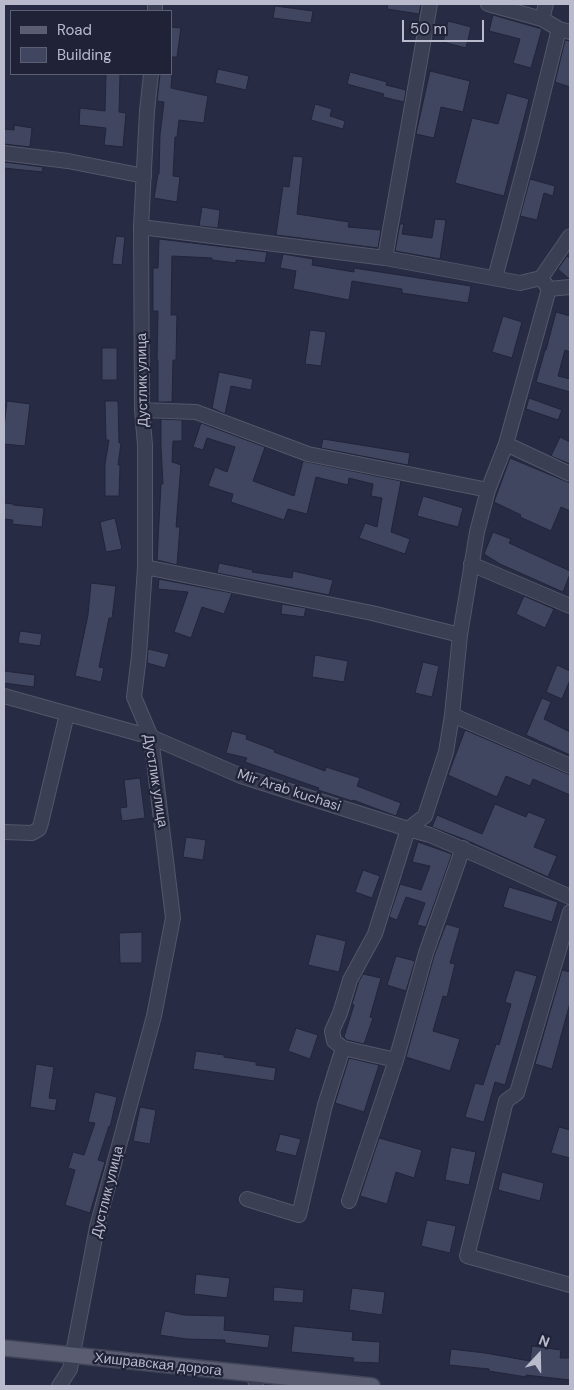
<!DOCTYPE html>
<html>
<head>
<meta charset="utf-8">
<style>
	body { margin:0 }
	#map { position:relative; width:574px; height:1390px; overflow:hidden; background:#272b43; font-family:"DM Sans",sans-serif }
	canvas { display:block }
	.frame { position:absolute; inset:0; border:5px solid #b9bbcc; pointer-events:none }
	.legend { position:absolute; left:10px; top:10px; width:162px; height:65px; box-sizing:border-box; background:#202338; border:1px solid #5d6073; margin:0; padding:6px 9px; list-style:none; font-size:15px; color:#b9bbcc }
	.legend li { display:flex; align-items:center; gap:10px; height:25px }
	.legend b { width:25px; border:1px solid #5d6073 }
	.north { position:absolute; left:514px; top:1330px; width:50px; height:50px; -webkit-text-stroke:4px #202338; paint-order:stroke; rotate:21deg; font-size:14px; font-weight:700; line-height:20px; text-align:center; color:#b9bbcc }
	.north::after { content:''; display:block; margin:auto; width:18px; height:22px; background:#b9bbcc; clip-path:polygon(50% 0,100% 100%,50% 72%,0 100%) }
	.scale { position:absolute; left:402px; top:20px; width:82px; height:22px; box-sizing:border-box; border:2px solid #b9bbcc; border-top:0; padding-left:6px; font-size:15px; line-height:18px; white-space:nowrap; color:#b9bbcc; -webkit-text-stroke:4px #202338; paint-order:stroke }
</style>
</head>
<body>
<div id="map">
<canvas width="574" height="1390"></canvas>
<div class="frame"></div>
<ul class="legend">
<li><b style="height:6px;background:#5a5d72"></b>Road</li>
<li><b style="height:14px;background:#414660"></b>Building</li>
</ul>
<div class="north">N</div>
<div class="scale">50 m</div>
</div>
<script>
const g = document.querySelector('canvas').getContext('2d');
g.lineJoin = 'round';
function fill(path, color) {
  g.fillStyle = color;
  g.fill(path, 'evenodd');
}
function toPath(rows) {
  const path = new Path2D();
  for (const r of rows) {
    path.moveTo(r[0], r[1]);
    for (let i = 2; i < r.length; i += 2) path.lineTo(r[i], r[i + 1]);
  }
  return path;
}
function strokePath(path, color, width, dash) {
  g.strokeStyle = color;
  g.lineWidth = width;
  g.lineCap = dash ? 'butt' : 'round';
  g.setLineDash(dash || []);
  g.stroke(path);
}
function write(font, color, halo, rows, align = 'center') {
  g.font = font + ' "DM Sans",sans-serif';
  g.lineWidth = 4.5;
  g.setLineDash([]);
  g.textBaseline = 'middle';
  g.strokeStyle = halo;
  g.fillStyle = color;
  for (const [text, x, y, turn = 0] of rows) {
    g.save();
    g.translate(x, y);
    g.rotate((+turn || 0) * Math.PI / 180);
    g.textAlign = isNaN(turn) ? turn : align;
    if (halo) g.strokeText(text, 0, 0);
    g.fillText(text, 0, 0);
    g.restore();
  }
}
const building = toPath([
	[388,4,421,4,419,14,387,9,388,4],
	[275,6,313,11,311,23,273,18,275,6],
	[493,15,542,29,531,68,513,63,520,39,489,31,493,15],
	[448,21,471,27,466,48,443,42,448,21],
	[171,27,181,28,177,57,171,57,171,27],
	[565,40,570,41,570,87,555,82,565,40],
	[218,69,249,76,246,90,215,83,218,69],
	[430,71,470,81,463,112,441,107,434,138,416,134,430,71],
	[350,72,387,82,386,85,406,90,404,102,383,97,384,94,347,84,350,72],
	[106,74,120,74,119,112,126,113,123,147,104,145,106,128,79,125,80,108,105,111,106,74],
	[160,74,172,74,171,88,208,96,205,114,204,123,179,120,177,137,175,137,173,176,180,177,177,202,154,198,158,174,159,174,160,135,164,102,157,101,160,74],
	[507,93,529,99,504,196,455,183,472,118,498,124,507,93],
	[315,104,332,109,330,116,345,121,343,129,311,120,315,104],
	[14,125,32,128,30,147,4,144,4,129,14,130,14,125],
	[293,156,303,157,297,214,349,222,348,227,381,230,378,248,276,235,283,186,289,187,293,156],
	[4,162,43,167,42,172,4,168,4,162],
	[530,179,555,186,553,196,544,193,537,220,520,216,530,179],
	[202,207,220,210,218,228,199,226,202,207],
	[435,219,446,220,440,259,395,251,400,224,404,224,402,234,432,238,435,219],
	[116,236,125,237,122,265,112,264,116,236],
	[159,239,267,252,265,263,236,260,236,263,212,260,212,258,172,256,171,315,177,315,176,360,173,360,172,402,158,402,158,360,157,360,158,311,153,311,153,268,158,268,159,239],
	[283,254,313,259,312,265,354,272,354,268,471,286,468,303,402,293,402,289,352,281,349,300,293,289,296,271,280,268,283,254],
	[567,256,570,259,570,278,568,278,558,269,567,256],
	[556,312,570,316,570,352,565,350,558,376,570,379,570,392,536,382,545,350,546,350,556,312],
	[503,316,522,322,512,358,492,352,503,316],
	[310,330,326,332,321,366,305,364,310,330],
	[102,348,117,348,117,380,102,380,102,348],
	[219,372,253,379,251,390,231,386,225,414,212,408,219,372],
	[529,398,562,410,558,420,526,409,529,398],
	[7,401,30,404,25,446,4,444,4,428,7,401],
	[105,401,118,401,119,443,121,443,118,465,120,465,119,496,105,496,105,464,109,440,106,440,105,401],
	[161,419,182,420,182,441,173,441,172,462,181,465,176,527,180,527,177,565,157,560,161,484,163,484,161,447,161,419],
	[201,423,265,447,253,481,294,496,303,461,401,481,391,532,410,539,405,554,359,538,365,523,377,527,382,498,371,496,373,484,349,478,348,485,316,477,307,514,288,509,284,520,231,502,233,494,208,486,215,467,227,472,235,447,207,438,203,450,193,447,201,423],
	[560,437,570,442,570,464,551,456,560,437],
	[323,439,410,453,408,465,321,448,323,439],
	[510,458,570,483,570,511,561,507,551,531,520,517,521,515,494,502,510,458],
	[423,496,463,508,458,527,417,516,423,496],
	[4,503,13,504,13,505,44,508,42,527,12,524,13,520,4,519,4,503],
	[115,518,122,549,106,552,100,522,115,518],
	[493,532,511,539,509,543,570,571,570,574,563,592,500,564,484,554,493,532],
	[219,563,253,570,252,572,292,578,293,571,333,580,329,595,217,573,219,563],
	[159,579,232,593,224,614,202,607,191,638,174,632,188,592,158,589,159,579],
	[91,583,116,586,112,618,109,618,99,667,104,668,101,682,75,676,88,615,91,583],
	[524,596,554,609,545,628,516,614,524,596],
	[282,604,306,608,304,617,281,614,282,604],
	[20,631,42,634,40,646,18,643,20,631],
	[148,649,169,654,165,668,147,663,148,649],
	[315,655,348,661,344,682,312,677,315,655],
	[423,662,439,666,432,697,415,693,423,662],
	[557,665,570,671,570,680,562,699,546,692,557,665],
	[4,671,35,675,34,687,4,683,4,671],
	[542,698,551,702,544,719,570,732,570,755,526,735,542,698],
	[465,730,570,775,570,795,533,779,530,786,506,776,497,797,448,775,465,730],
	[232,731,247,735,246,739,275,750,274,752,325,771,326,767,360,778,357,786,401,803,396,816,353,800,352,801,318,790,319,788,245,762,247,758,226,753,232,731],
	[140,778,145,818,122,821,120,808,127,807,124,780,140,778],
	[495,804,526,817,528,812,546,819,534,847,557,856,548,877,466,840,432,827,437,815,482,834,495,804],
	[186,837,206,840,203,860,183,857,186,837],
	[418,842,452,854,426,927,417,925,425,903,406,897,397,920,389,917,400,884,421,890,430,866,412,862,418,842],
	[363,870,380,876,372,898,355,892,363,870],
	[509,887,558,902,552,922,503,907,509,887],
	[446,924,460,928,450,963,455,964,447,997,443,996,433,1031,460,1039,450,1071,406,1057,434,956,446,924],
	[142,932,142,963,120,963,119,933,142,932],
	[316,934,346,941,339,972,308,965,316,934],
	[396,956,415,961,406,991,387,985,396,956],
	[515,970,537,976,505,1085,495,1082,484,1122,465,1117,475,1083,483,1085,496,1044,499,1045,511,1004,505,1002,515,970],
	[562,970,570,972,570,1003,552,1069,535,1064,562,970],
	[363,974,381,978,370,1017,373,1018,364,1044,347,1040,344,1037,354,1005,352,1004,359,981,363,974],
	[296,1028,318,1035,310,1059,288,1051,296,1028],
	[196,1051,224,1055,224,1057,256,1062,256,1065,276,1068,274,1081,193,1069,196,1051],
	[349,1058,379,1065,364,1112,335,1103,349,1058],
	[36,1064,54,1067,49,1098,57,1099,55,1111,30,1107,36,1064],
	[95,1092,117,1097,110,1127,109,1126,98,1160,105,1162,90,1213,65,1205,75,1170,68,1168,73,1152,84,1155,95,1123,88,1122,95,1092],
	[140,1107,156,1110,150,1144,133,1141,140,1107],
	[559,1127,570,1130,570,1158,551,1153,559,1127],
	[280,1134,301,1139,296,1156,275,1151,280,1134],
	[379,1138,422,1150,414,1178,396,1172,387,1204,360,1196,379,1138],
	[451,1147,476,1152,469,1185,445,1180,451,1147],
	[502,1172,544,1183,540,1201,498,1190,502,1172],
	[427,1220,456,1226,450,1253,421,1246,427,1220],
	[196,1274,230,1278,227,1298,194,1294,196,1274],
	[274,1287,304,1290,303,1303,273,1301,274,1287],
	[352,1288,385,1292,382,1315,349,1310,352,1288],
	[165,1311,184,1315,225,1316,224,1330,270,1335,268,1348,225,1343,225,1340,186,1339,160,1335,165,1311],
	[294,1326,353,1332,352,1340,380,1342,379,1363,353,1362,354,1358,291,1352,294,1326],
	[532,1346,561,1350,560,1358,570,1358,570,1380,526,1375,526,1377,489,1371,489,1369,449,1365,451,1349,485,1353,530,1361,532,1346]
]);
fill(building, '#414660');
strokePath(building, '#22253a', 1);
const minor = toPath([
	[155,4,155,11],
	[488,4,542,19,559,29,570,32],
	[542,19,546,4],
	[4,153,68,161,144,176],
	[141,227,385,258,520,283,541,278,549,289,570,287],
	[385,258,430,4],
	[495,278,531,142,559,29],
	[541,278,570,236],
	[142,410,196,412,308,454,488,490],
	[506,444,570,474],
	[471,564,570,606],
	[145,567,372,613,460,635],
	[4,696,151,737,241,776,408,829,430,835,486,859,570,897],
	[452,715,570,766],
	[4,832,32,833,39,829,41,823,67,714],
	[570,912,517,1093,506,1101,467,1256,570,1285],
	[343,1048,396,1060],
	[247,1199,299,1215,325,1105,343,1048,334,1041,332,1031,340,1013,350,980,375,934,408,829,425,816,446,752,452,715,460,635,477,532,488,490,506,444,549,289],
	[349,1201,396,1060,426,953,463,848],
	[255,1375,256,1386],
	[59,1386,70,1369,97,1227,154,1016,173,918,151,737,134,697,139,656,145,567,145,445,142,410,141,227,147,111,151,74]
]);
const major = toPath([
	[4,1348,372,1386]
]);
strokePath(minor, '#54566a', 16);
strokePath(major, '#424559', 18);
strokePath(minor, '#3b3f53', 14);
strokePath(major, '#5a5d72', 15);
write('14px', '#b9bbcc', '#202338', [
	["Дустлик улица",143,380,-91],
	["Дустлик улица",155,781,81],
	["Mir Arab kuchasi",289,791,18],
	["Дустлик улица",108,1192,-76],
	["Хишравская дорога",158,1365,6]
]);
</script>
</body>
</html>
